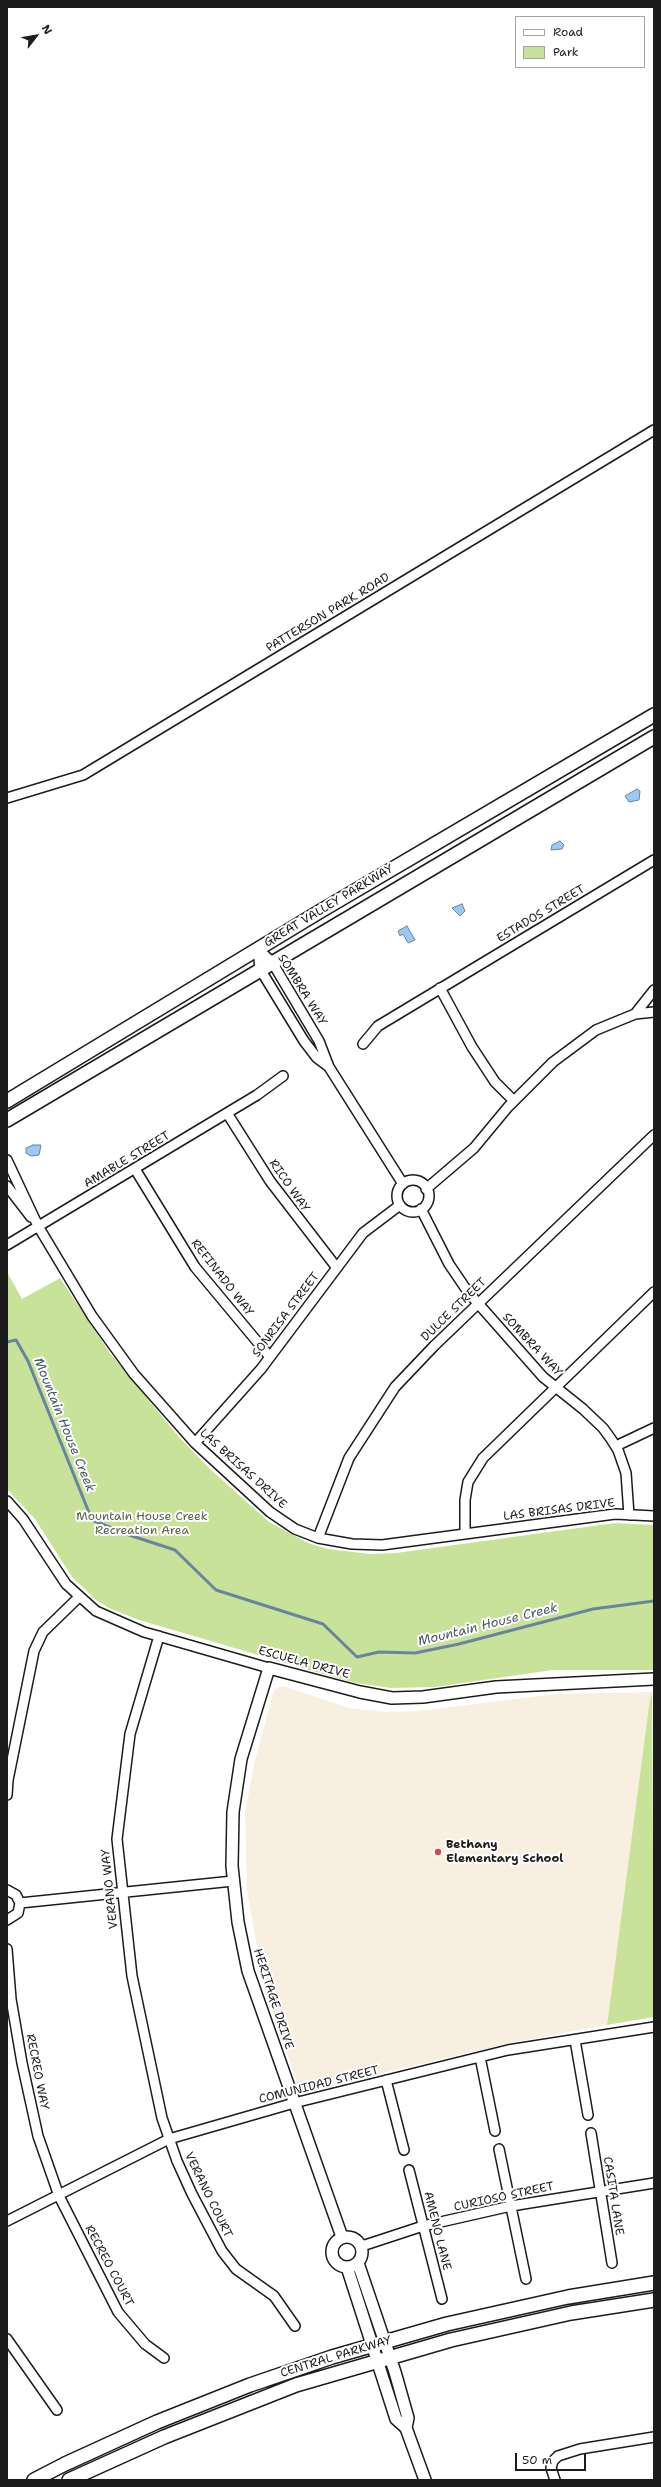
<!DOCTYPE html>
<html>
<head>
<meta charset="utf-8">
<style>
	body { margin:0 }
	#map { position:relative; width:661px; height:2487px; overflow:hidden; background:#fff; font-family:"Shantell Sans",sans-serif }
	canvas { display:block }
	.frame { position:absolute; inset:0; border:8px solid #1c1c1c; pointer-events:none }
	.legend { position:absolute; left:515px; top:16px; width:130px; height:52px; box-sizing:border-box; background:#fff; border:1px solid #a4a4a4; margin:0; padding:5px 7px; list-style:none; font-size:12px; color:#1c1c1c }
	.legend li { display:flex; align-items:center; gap:8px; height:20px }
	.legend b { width:20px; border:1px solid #a4a4a4 }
	.north { position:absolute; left:16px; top:16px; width:40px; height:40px; -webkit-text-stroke:3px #fff; paint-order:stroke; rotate:59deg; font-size:11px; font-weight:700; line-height:16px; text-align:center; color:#1c1c1c }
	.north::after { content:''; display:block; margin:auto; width:14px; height:18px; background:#1c1c1c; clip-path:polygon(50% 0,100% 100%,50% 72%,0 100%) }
	.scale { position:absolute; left:515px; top:2453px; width:71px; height:18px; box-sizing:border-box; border:2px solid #1c1c1c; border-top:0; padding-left:5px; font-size:12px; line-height:14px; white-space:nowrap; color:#1c1c1c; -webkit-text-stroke:3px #fff; paint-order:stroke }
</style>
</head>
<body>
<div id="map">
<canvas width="661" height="2487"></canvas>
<div class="frame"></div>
<ul class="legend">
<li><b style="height:5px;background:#fff"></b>Road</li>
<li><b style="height:11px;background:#c9e299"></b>Park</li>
</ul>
<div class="north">N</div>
<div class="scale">50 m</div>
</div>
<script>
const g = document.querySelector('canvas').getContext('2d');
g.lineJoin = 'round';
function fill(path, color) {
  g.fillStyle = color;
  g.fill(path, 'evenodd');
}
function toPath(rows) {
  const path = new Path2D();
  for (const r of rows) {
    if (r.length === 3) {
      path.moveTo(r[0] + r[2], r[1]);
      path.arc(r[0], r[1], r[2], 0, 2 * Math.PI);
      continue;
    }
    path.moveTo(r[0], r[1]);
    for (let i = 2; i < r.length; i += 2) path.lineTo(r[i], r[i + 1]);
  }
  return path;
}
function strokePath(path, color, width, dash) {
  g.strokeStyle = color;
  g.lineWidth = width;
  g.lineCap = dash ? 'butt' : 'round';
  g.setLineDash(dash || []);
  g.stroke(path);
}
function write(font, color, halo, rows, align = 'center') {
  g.font = font + ' "Shantell Sans",sans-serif';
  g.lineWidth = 4;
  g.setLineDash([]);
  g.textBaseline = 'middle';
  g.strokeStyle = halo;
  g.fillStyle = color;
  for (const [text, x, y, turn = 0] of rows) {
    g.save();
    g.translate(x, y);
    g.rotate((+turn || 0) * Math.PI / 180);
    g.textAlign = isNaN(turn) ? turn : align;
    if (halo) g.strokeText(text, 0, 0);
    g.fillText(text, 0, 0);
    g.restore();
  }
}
fill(toPath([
	[283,1686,349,1708,386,1712,419,1711,556,1694,652,1692,607,2025,515,2042,310,2090,301,2086,297,2082,265,1989,247,1892,245,1813,254,1764,273,1694,275,1689]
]), '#f8efe1');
fill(toPath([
	[7,1272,22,1299,60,1278,110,1353,178,1436,210,1469,269,1522,308,1543,328,1549,370,1554,396,1553,615,1523,654,1525,654,1670,553,1670,435,1687,391,1688,356,1683,316,1672,139,1620,109,1608,96,1600,72,1577,35,1519,7,1489],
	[652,1692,654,2017,607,2025,650,1699]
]), '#c9e299');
const water = toPath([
	[637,789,640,791,639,800,629,802,625,796,637,789],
	[560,841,564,845,562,849,551,850,552,845,560,841],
	[462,904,465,911,460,916,452,908,462,904],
	[407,926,415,940,408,943,403,934,400,936,398,931,407,926],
	[33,1145,41,1145,39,1155,31,1156,26,1153,26,1148,33,1145]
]);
fill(water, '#9bc9f5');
strokePath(water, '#68849e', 1);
strokePath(toPath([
	[7,1342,16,1340,28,1361,92,1520,129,1535,175,1550,216,1590,323,1624,357,1657,379,1652,415,1653,459,1644,593,1609,654,1601]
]), '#68849e', 3);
const minor = toPath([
	[7,798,83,775,654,430],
	[258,949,272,962,319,1041,329,1067,403,1184],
	[258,949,260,969,304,1041,317,1058,329,1067],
	[440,988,472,1047,495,1082,514,1101],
	[635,1014,654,990],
	[363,1044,378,1026,654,860],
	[227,1113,270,1181,337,1268],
	[7,1160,38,1226,92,1316,134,1374,195,1443,270,1512,295,1529,318,1538,352,1544,382,1545,615,1514,654,1516],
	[135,1169,195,1267,270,1357],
	[413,1196,16],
	[7,1186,31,1217],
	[426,1189,474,1148,508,1107,553,1062,596,1030,635,1014,654,1012],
	[421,1209,449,1264,468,1292,543,1377,583,1409,603,1428,611,1439,618,1450,626,1473,629,1515],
	[7,1245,257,1095,283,1076],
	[195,1443,261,1369,363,1233,400,1205],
	[616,1446,654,1428],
	[7,1501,23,1519,66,1584,96,1611,144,1632,269,1668],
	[465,1534,465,1500,468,1482,483,1458,654,1292],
	[318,1538,349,1458,395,1387,434,1346,654,1135],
	[159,1636,130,1734,117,1839,132,1976,162,2118,177,2161,192,2194,222,2251,236,2269,274,2296,295,2326],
	[7,1795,8,1780,34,1651,43,1632,79,1597],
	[7,1890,16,1895,20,1903,18,1913,7,1920],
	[20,1903,233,1881],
	[7,1949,11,1999,22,2063,38,2136,59,2196,118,2312,145,2344,164,2358],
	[575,2040,588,2115],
	[480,2057,495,2131],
	[386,2080,404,2150],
	[591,2133,612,2263],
	[499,2149,526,2279],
	[409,2170,442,2299],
	[7,2221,169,2139,294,2103,508,2050,654,2027],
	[362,2246,423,2226,511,2206,654,2183],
	[7,2339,57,2410],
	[555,2480,551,2468,553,2461,558,2456,580,2449,654,2437]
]);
const tertiary = toPath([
	[347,2252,15],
	[342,2237,248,1971,238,1922,232,1866,233,1812,241,1759,269,1668,360,1692,392,1698,423,1697,496,1687,654,1679],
	[358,2263,395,2372,408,2418,406,2428],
	[347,2267,396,2419,406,2428,425,2480]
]);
const secondary = toPath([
	[7,1101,319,912,654,715],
	[7,1120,654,737],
	[34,2480,65,2464,157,2422,250,2385,332,2357,447,2324,568,2297,654,2283],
	[69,2480,164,2437,296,2385,451,2340,571,2313,654,2300]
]);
strokePath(minor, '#1c1c1c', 12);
strokePath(tertiary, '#1c1c1c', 14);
strokePath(secondary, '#1c1c1c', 16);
strokePath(minor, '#fff', 9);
strokePath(tertiary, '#fff', 11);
strokePath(secondary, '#fff', 13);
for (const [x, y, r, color] of [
	[438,1852,4,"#d1495b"]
]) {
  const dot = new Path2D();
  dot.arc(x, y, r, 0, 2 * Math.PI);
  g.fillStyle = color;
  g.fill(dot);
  strokePath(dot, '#fff', 1.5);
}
write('12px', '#1c1c1c', '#fff', [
	["PATTERSON PARK ROAD",328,613,-31],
	["GREAT VALLEY PARKWAY",329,906,-31],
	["ESTADOS STREET",541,914,-31],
	["SOMBRA WAY",302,990,58],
	["AMABLE STREET",127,1160,-31],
	["RICO WAY",289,1186,55],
	["REFINADO WAY",222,1278,52],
	["DULCE STREET",454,1310,-44],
	["SONRISA STREET",286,1315,-53],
	["SOMBRA WAY",532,1345,47],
	["LAS BRISAS DRIVE",243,1469,42],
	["LAS BRISAS DRIVE",559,1510,-7],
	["ESCUELA DRIVE",304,1663,15],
	["VERANO WAY",110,1889,-96],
	["HERITAGE DRIVE",273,1999,72],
	["RECREO WAY",37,2072,79],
	["COMUNIDAD STREET",319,2085,-14],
	["VERANO COURT",208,2195,64],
	["CASITA LANE",613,2196,81],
	["CURIOSO STREET",504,2197,-12],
	["AMENO LANE",437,2231,76],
	["RECREO COURT",109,2266,62],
	["CENTRAL PARKWAY",336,2357,-17]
]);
write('12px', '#596148', '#fff', [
	["Mountain House Creek",142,1517],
	["Recreation Area",142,1531]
]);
write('bold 12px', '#1c1c1c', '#fff', [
	["Bethany",446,1845],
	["Elementary School",446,1859]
], 'left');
write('italic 13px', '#485968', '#fff', [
	["Mountain House Creek",64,1425,68],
	["Mountain House Creek",488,1625,-14]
]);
</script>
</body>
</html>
